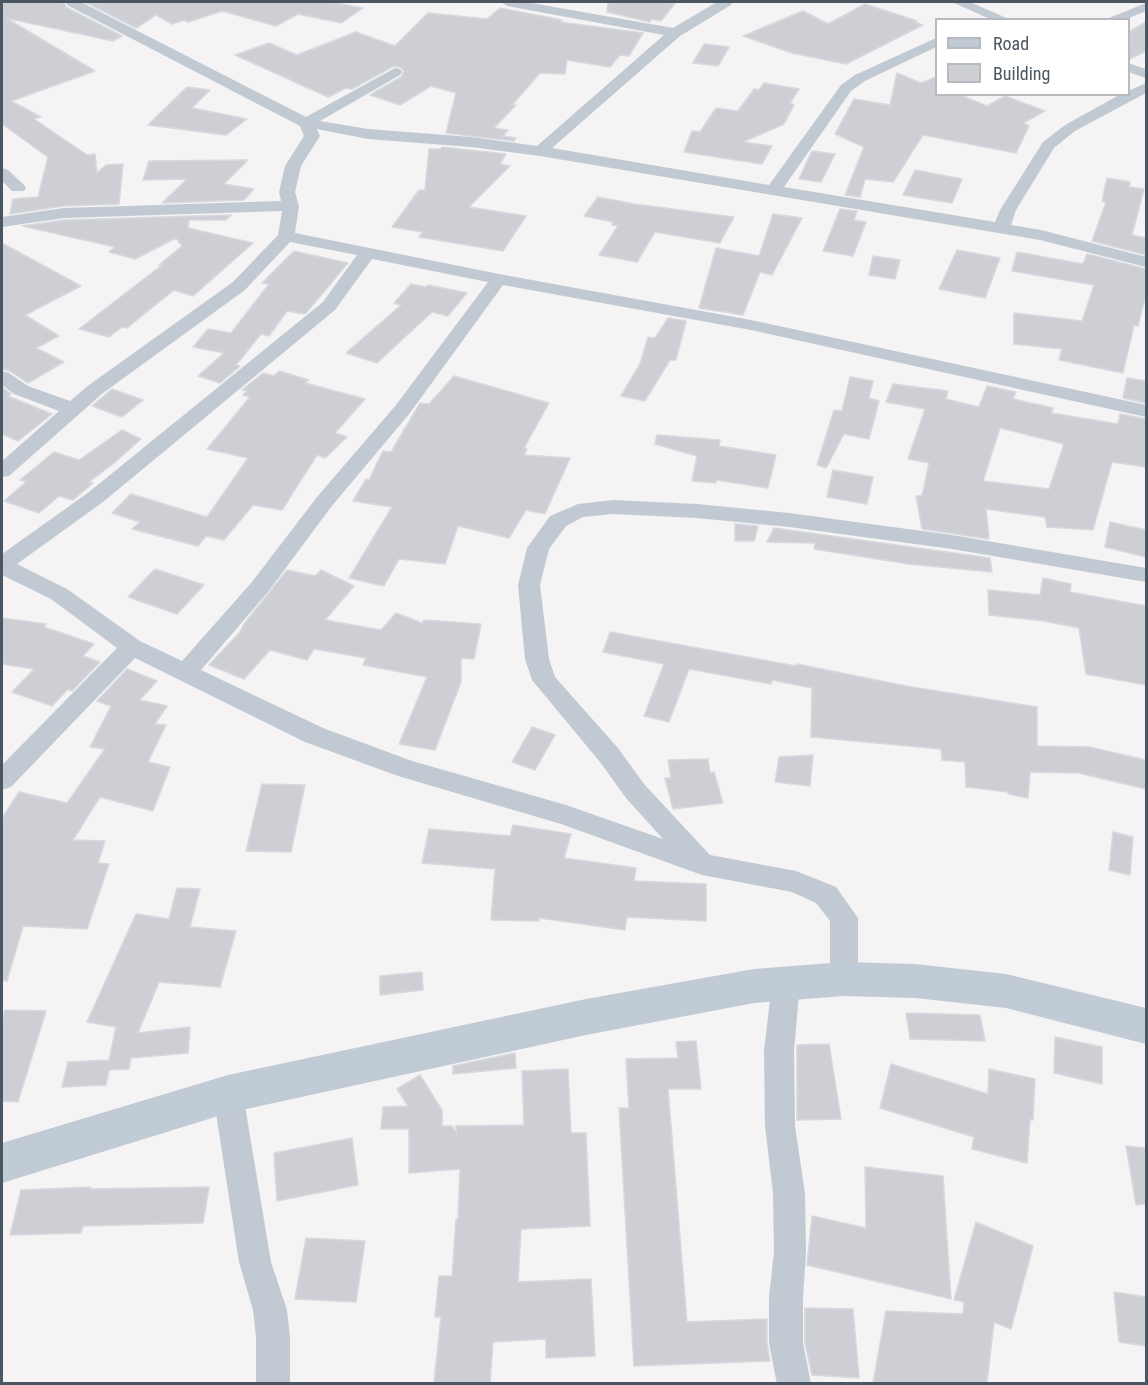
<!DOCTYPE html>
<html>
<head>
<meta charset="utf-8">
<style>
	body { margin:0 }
	#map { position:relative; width:1148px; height:1385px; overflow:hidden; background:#f5f3f3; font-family:"Roboto Condensed",sans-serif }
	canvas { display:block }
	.frame { position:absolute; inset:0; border:3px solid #4a5661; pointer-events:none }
	.legend { position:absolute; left:935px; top:18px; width:195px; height:78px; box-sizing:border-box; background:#fff; border:2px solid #b7bbc0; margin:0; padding:8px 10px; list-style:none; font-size:18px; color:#4a5661 }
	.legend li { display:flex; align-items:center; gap:12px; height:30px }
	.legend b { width:30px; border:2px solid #b7bbc0 }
</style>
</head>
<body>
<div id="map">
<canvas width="1148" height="1385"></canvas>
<div class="frame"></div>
<ul class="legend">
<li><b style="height:8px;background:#c1cbd6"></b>Road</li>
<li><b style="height:16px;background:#cdcfd5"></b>Building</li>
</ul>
</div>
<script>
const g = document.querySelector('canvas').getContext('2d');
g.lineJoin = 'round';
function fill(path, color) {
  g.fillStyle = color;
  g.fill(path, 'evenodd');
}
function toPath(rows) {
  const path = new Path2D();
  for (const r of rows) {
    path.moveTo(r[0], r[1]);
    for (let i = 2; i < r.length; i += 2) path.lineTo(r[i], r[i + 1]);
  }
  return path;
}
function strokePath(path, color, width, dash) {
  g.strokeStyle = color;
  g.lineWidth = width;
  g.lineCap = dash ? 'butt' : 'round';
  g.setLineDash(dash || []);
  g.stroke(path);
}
const building = toPath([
	[2,2,64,2,66,7,122,36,113,41,6,18,95,71,11,101,41,117,34,119,87,155,95,154,97,173,106,165,123,164,119,204,64,206,10,214,13,199,38,197,48,157,2,124,2,2],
	[85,2,331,2,363,8,341,23,298,14,276,26,222,11,188,22,184,20,172,24,156,15,136,28,85,2],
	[608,2,676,2,661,21,651,19,650,22,607,12,608,2],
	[865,4,917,21,914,22,923,25,846,64,792,53,743,36,803,11,828,24,865,4],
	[500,8,562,20,560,22,643,33,629,56,620,55,610,67,567,60,565,74,540,73,512,105,516,105,494,128,508,130,503,136,516,138,514,141,446,133,456,93,431,86,400,105,370,95,401,77,404,71,400,67,394,66,352,89,346,88,328,97,235,55,269,43,297,55,356,32,395,46,428,13,487,19,500,8],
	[1146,22,1146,51,1128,60,1128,32,1146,22],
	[704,44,729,47,718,66,693,63,704,44],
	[897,73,921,83,936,77,936,94,958,94,987,106,1005,96,1045,111,1023,123,1029,126,1016,153,923,135,893,182,865,179,860,197,845,195,864,147,835,134,854,99,890,105,897,73],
	[764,83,799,89,790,103,794,105,784,124,743,142,772,146,762,164,684,152,692,131,700,132,716,108,738,111,754,89,759,90,764,83],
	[187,87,210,90,192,108,247,119,226,135,148,125,187,87],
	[442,147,506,154,500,164,510,166,469,207,526,216,503,251,419,237,423,232,392,227,419,190,425,190,429,149,441,149,442,147],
	[812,151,835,154,821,182,799,179,812,151],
	[248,160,224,184,254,189,244,200,162,203,187,179,143,180,149,161,248,160],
	[915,170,962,179,952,203,903,195,915,170],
	[1107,178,1130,182,1129,187,1144,189,1132,235,1146,238,1146,255,1092,241,1106,202,1102,201,1107,178],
	[598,197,634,204,734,217,720,243,655,232,637,262,599,255,618,226,612,225,613,222,584,216,598,197],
	[840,209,857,211,854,220,866,222,853,256,823,251,840,209],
	[773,214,802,218,772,275,760,272,743,315,699,308,716,248,759,256,773,214],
	[231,215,226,220,189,220,188,228,253,243,193,296,174,290,127,328,122,327,109,337,79,329,162,265,159,265,182,246,176,238,135,259,109,252,115,247,22,226,64,220,231,215],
	[2,243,81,286,25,315,59,336,36,348,64,362,28,383,10,371,2,369,2,243],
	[957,250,1000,258,985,298,939,289,957,250],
	[294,251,348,263,307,312,304,314,287,311,269,336,261,334,236,365,240,366,220,383,198,376,224,353,193,347,208,329,231,333,269,284,262,283,294,251],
	[1017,252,1083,264,1087,254,1146,269,1146,294,1138,326,1134,325,1123,373,1059,360,1062,349,1014,344,1014,313,1082,321,1094,285,1012,271,1017,252],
	[873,256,900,260,895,279,869,275,873,256],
	[411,284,426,287,428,285,467,293,448,316,432,312,377,363,346,353,401,305,394,303,411,284],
	[668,318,686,321,676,360,670,360,645,401,621,396,640,364,648,337,655,338,668,318],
	[279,371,309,380,305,383,365,399,335,433,347,437,325,458,317,455,282,510,253,505,224,540,206,536,198,546,132,529,140,522,112,513,131,494,207,517,248,458,207,449,250,397,243,395,247,391,242,390,263,373,274,376,279,371],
	[454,376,549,403,524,448,527,449,524,455,570,458,545,514,526,510,509,538,458,526,445,564,399,559,384,586,349,578,392,507,353,501,366,479,369,480,383,451,391,452,420,403,429,404,454,376],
	[850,377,873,381,869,398,879,401,869,439,844,434,826,468,817,465,834,410,842,411,850,377],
	[1127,378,1146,381,1146,403,1123,398,1127,378],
	[893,384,948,391,946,399,979,407,987,386,1016,392,1013,399,1053,408,1051,413,1118,424,1120,414,1146,419,1146,467,1112,462,1093,530,1047,527,1045,517,986,509,989,539,922,529,916,496,922,496,929,463,908,459,925,409,886,402,893,384],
	[1000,428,1064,444,1049,489,983,481,1000,428],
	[2,387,11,394,8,396,52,414,18,441,2,434,2,387],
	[112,389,143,400,122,417,92,406,112,389],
	[122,430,141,439,113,464,89,482,93,483,73,500,59,496,39,513,4,501,26,482,20,480,54,452,79,460,122,430],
	[657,435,720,440,719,446,776,455,768,488,716,480,716,483,692,481,697,456,655,444,657,435],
	[833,470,873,477,867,504,827,497,833,470],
	[1110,522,1146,530,1146,557,1105,547,1110,522],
	[735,524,758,526,754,541,735,541,735,524],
	[774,528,990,558,992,572,909,564,814,549,815,543,767,542,774,528],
	[155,569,204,585,177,614,128,597,155,569],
	[287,570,315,576,321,570,354,586,325,620,381,630,396,613,422,623,424,620,481,624,474,659,461,658,461,682,435,750,399,744,427,677,363,665,366,658,314,649,307,660,270,650,244,679,209,665,240,632,244,624,287,570],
	[1043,578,1071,584,1070,592,1146,606,1146,685,1086,674,1079,628,1044,621,989,615,988,590,1040,595,1043,578],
	[2,618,46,624,44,627,94,644,83,656,100,662,72,691,68,689,52,706,12,692,34,669,2,664,2,618],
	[610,632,796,666,797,664,906,686,1037,707,1037,746,1089,747,1146,760,1146,789,1079,773,1030,772,1028,798,1008,794,1008,792,966,787,965,762,942,760,941,749,811,737,812,688,772,680,771,684,689,669,669,722,644,716,664,664,603,652,610,632],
	[127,669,157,681,140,700,167,706,155,724,166,725,148,762,170,767,153,811,100,797,73,840,105,841,98,863,109,864,87,929,23,926,7,981,2,980,2,818,19,792,67,803,105,749,90,747,111,706,97,701,127,669],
	[532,727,555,735,535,770,512,762,532,727],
	[813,755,810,786,775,782,779,757,813,755],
	[708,759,710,773,714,772,723,803,673,809,665,778,671,778,668,760,708,759],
	[262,784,305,785,291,852,246,851,262,784],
	[513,825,571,834,564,858,636,868,634,881,706,884,706,921,627,917,625,930,539,918,539,921,491,920,495,869,422,863,429,829,510,836,513,825],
	[1113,832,1133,837,1130,875,1109,870,1113,832],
	[177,888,200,889,190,927,236,931,220,987,159,982,138,1033,190,1027,188,1053,131,1058,129,1069,109,1070,106,1085,62,1087,68,1062,109,1060,116,1027,87,1022,136,914,169,919,177,888],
	[422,972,423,990,380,995,380,976,422,972],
	[5,1010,46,1011,18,1102,2,1101,2,1020,5,1010],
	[906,1013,980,1015,985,1041,910,1039,906,1013],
	[1055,1037,1102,1047,1102,1084,1054,1073,1055,1037],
	[696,1041,701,1089,668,1089,687,1322,767,1319,767,1343,770,1361,634,1366,619,1108,629,1108,626,1059,678,1058,676,1042,696,1041],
	[829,1044,841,1119,797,1120,797,1045,829,1044],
	[515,1053,516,1068,453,1074,453,1066,515,1053],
	[891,1064,988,1094,989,1069,1035,1079,1033,1120,1030,1119,1027,1163,972,1149,974,1137,880,1108,891,1064],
	[568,1069,571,1133,586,1133,590,1226,521,1229,518,1282,591,1279,595,1356,546,1358,546,1339,493,1342,490,1383,434,1383,441,1317,435,1317,439,1276,452,1276,456,1219,458,1219,460,1169,409,1173,409,1129,381,1129,383,1107,408,1106,397,1089,420,1075,442,1110,442,1126,452,1126,457,1134,456,1126,524,1125,522,1071,568,1069],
	[352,1138,358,1185,277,1201,274,1153,352,1138],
	[1126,1146,1146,1148,1146,1204,1136,1205,1126,1146],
	[865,1167,943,1176,951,1299,807,1265,812,1216,866,1228,865,1167],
	[91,1187,90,1189,209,1187,203,1223,83,1226,81,1233,10,1235,21,1190,91,1187],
	[976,1222,1033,1246,1011,1329,994,1322,987,1383,873,1383,886,1311,963,1314,964,1302,954,1300,976,1222],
	[306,1238,365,1241,356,1302,295,1299,306,1238],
	[1114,1292,1146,1297,1146,1346,1119,1342,1114,1292],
	[805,1308,853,1309,859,1378,812,1375,805,1343,805,1308]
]);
fill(building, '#cdcfd5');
strokePath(building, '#d7d9de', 1.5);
fill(toPath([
	[66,2,81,2,306,117,395,68,400,69,402,72,400,75,320,121,368,129,471,137,537,146,664,35,507,6,501,2,526,2,673,28,717,2,732,2,731,5,680,36,552,148,769,185,841,85,855,75,936,38,936,47,865,81,851,91,784,187,995,222,1000,210,1043,142,1065,125,1121,94,1128,94,1128,91,1146,83,1146,93,1075,131,1054,148,1016,210,1011,225,1041,230,1146,257,1146,267,1040,240,540,156,471,147,368,139,317,129,320,136,301,166,295,192,299,206,295,233,499,274,751,320,1146,405,1146,417,751,330,503,285,410,413,331,507,268,592,201,670,323,728,412,761,566,805,663,839,626,798,600,762,532,680,525,659,518,585,527,548,550,516,578,504,613,500,697,504,789,513,952,535,1146,568,1146,582,952,549,789,527,697,518,613,514,583,517,566,526,549,549,540,585,549,659,555,677,618,748,644,784,710,855,796,871,836,887,858,918,858,979,854,988,844,991,834,988,830,979,830,921,816,903,792,892,702,875,561,824,398,776,305,742,135,658,11,787,2,790,2,765,117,648,51,599,2,575,2,554,89,492,323,302,357,255,290,242,245,290,103,393,9,476,2,477,2,461,59,411,14,394,2,385,2,371,9,373,28,386,70,401,89,385,233,282,278,235,282,211,64,218,2,227,2,217,64,208,281,201,279,192,285,166,304,136,300,126,67,5,66,2],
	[372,259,488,282,396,405,317,497,252,582,182,661,140,641,67,589,17,564,103,502,335,310,372,259],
	[952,2,970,2,1011,20,992,20,952,2],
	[1146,3,1146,11,1124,20,1104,20,1146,3],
	[1128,63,1146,69,1146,78,1128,72,1128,63],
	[2,168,8,170,24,185,26,188,24,191,12,191,2,181,2,168],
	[786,971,796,974,800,983,794,1051,795,1126,805,1193,806,1252,803,1297,803,1343,811,1384,777,1384,769,1343,769,1297,774,1252,773,1193,765,1126,764,1051,772,983,776,974,786,971],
	[228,1080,239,1084,243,1094,271,1262,287,1310,290,1337,290,1384,256,1384,256,1337,253,1310,239,1262,213,1094,217,1084,228,1080]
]), '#c1cad2');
fill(toPath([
	[844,962,915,964,1006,974,1146,1008,1146,1044,1006,1008,915,998,844,996,754,1003,586,1035,228,1113,2,1183,2,1143,228,1075,586,999,754,969,844,962]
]), '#c1cbd6');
</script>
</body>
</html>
